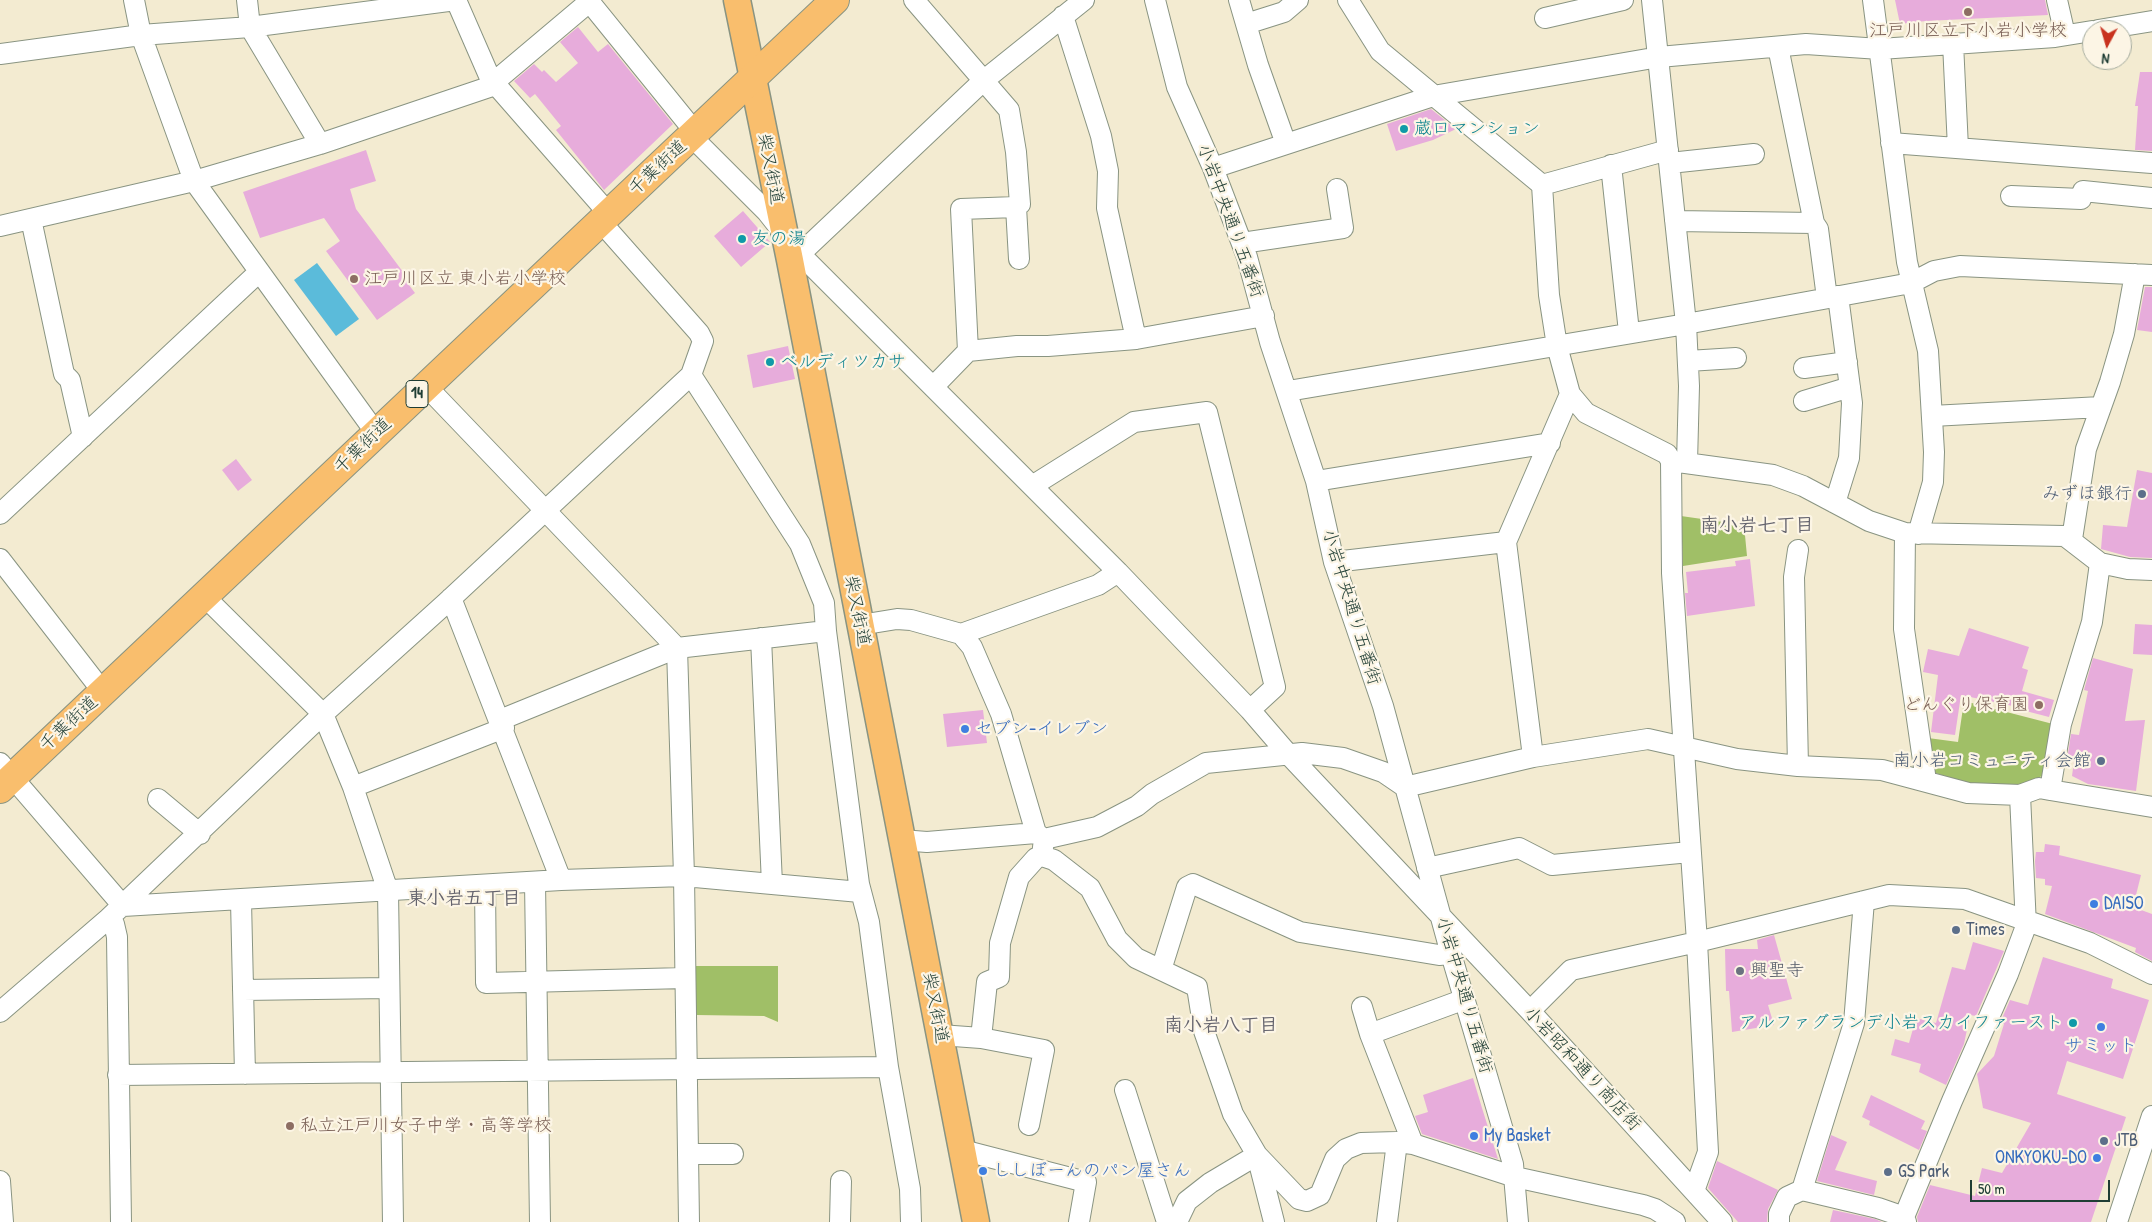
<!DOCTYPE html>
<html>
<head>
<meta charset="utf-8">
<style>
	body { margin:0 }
	#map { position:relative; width:2152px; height:1222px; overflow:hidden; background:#f3ebd1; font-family:"Patrick Hand",sans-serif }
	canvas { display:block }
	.north { position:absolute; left:2082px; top:20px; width:50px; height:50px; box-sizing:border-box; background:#fcf5e5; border:1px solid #a4ab9e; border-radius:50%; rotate:186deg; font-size:14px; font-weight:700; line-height:20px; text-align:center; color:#1f3d34 }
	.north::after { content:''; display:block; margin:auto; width:18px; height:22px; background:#c8321e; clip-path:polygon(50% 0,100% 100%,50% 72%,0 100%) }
	.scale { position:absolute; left:1970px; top:1180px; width:140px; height:22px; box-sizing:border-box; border:2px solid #1f3d34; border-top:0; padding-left:6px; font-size:15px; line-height:18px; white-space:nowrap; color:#1f3d34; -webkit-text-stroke:4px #fcf5e5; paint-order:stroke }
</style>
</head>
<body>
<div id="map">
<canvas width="2152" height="1222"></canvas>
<div class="north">N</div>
<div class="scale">50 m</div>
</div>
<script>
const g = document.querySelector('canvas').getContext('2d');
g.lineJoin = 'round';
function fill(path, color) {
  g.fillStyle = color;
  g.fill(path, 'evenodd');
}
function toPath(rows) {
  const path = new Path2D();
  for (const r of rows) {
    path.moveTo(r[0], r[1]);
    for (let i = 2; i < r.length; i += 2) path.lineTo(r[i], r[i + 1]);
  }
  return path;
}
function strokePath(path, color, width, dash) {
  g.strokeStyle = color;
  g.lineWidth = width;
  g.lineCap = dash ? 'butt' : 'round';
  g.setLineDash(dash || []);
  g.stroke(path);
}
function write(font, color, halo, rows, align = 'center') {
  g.font = font + ' "Patrick Hand","Klee One",sans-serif';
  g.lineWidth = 4.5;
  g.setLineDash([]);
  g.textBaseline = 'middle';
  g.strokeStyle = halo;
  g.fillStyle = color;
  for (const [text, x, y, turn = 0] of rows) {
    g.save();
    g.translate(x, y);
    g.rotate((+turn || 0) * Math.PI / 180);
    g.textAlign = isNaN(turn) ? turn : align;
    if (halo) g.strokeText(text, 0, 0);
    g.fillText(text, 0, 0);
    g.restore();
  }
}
fill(toPath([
	[1681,516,1744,525,1747,556,1683,566],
	[1964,701,2053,724,2042,776,2018,787,1968,783,1932,772,1928,738,1958,742],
	[696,966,778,966,778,1022,764,1016,696,1015]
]), '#a0bf67');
fill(toPath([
	[317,263,359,319,336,336,294,280]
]), '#5bbbda');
fill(toPath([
	[1895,0,2045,0,2048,15,1926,21,1900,24],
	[578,27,598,52,608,44,673,124,604,190,556,130,561,126,535,94,530,98,514,81,534,64,542,72,544,70,556,82,578,63,560,42],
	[2140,72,2152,72,2152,151,2135,150,2138,106,2135,106],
	[1431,109,1456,129,1433,140,1396,151,1387,124],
	[366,150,376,181,350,189,356,209,412,284,409,285,415,293,377,320,326,251,340,241,324,218,260,238,243,192],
	[743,211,770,242,741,267,714,236],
	[2145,287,2152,287,2152,332,2137,330],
	[788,346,795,379,753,388,747,355],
	[236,459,252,480,238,491,222,470],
	[2137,470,2152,473,2152,558,2130,557,2101,549,2103,525,2127,527],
	[1750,559,1755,606,1687,616,1685,593,1688,593,1686,572,1736,566,1735,561],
	[2135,624,2152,625,2152,655,2133,654],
	[1969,628,2029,647,2022,668,2028,670,2022,691,2054,700,2049,717,2022,710,2022,708,1961,695,1955,735,1931,732,1938,675,1923,672,1928,649,1959,656],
	[2093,658,2133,669,2125,721,2145,720,2136,791,2088,784,2072,776,2074,761,2067,760,2071,734,2079,735,2088,691,2084,690],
	[983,710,987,743,947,747,943,714],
	[2045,844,2060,846,2059,855,2141,875,2133,907,2152,914,2152,961,2135,952,2136,948,2045,914,2052,886,2045,885,2045,879,2036,878,2035,861,2036,852,2044,852],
	[1774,935,1792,999,1768,1005,1774,1025,1732,1032,1729,991,1726,991,1725,949,1758,949,1757,940],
	[1973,942,2004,951,1976,1016,1970,1015,1964,1044,1946,1085,1919,1072,1921,1064,1891,1055,1895,1039,1909,1043,1916,1018,1936,1023,1952,967,1965,970],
	[2043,957,2113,979,2111,988,2149,1000,2123,1079,2067,1061,2057,1094,2126,1117,2091,1222,1918,1222,1917,1217,1930,1185,1975,1196,1982,1168,2002,1173,2031,1123,1983,1108,1977,1074,1994,1056,2004,1024,2000,1023,2010,1000,2028,1005],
	[1473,1078,1482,1108,1498,1159,1422,1134,1415,1116,1428,1112,1423,1095],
	[1871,1095,1925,1121,1921,1129,1927,1131,1919,1150,1869,1125,1870,1121,1862,1117],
	[1831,1135,1847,1142,1835,1170,1877,1181,1874,1195,1817,1181],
	[1717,1161,1778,1190,1768,1209,1767,1222,1738,1222,1708,1188],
	[1833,1210,1875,1219,1882,1222,1830,1222]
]), '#e7acdb');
const minor = toPath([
	[134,0,141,35,194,181,376,433],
	[247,0,250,27,320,144],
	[456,0,490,78,609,214],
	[588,0,695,132],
	[914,0,1009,110,1016,152,1020,204,1016,207,1019,259],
	[1155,0,1177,87,1213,168,1247,257,1270,342,1316,481,1334,562,1383,706,1451,954,1513,1164,1518,1222],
	[1239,0,1258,65,1286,144],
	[1348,0,1380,51,1542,185,1549,295,1557,346,1570,394,1586,413,1667,454,1671,461,1773,475,1803,486,1869,521,1905,533,2065,536,2100,563,2128,569,2152,570],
	[1652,0,1686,324,1689,386,1687,463],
	[1873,0,1907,262,1928,351,1934,452,1933,482,1918,534],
	[2057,0,2065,35],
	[1063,16,1101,136,1108,171,1107,208,1136,339],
	[1545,18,1623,0],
	[1246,24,1284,12,1298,0],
	[2098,30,2152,21],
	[1953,43,1958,148],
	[1778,47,1814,223],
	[0,54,141,35,250,27,456,0],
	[493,83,589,2],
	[691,136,767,212,800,254,1118,572,1250,710,1288,754,1530,1011,1722,1222],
	[1891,143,2152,163],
	[1670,163,1754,154],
	[1611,165,1629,332],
	[1213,168,1433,96,1659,57,1806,44,1880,49,2055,37,2092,31],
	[1542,185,1668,150],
	[2011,196,2081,199,2083,191,2152,198],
	[31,219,64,374,70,380,83,437],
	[1675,221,1814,223,1818,229,1827,298],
	[601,222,699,333,703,341,691,375,800,544,824,603,826,631,859,884,869,922,888,1067,910,1189,911,1222],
	[0,226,194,181,320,144,495,85],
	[1242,243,1343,228,1337,189],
	[800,254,983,81,1084,0],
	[968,351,961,209,1016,207],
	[1688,361,1736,358],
	[1804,368,1847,362],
	[426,386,677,648,684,876,689,1222],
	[933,387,968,351,1017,346,1048,346,1136,339,1264,316],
	[1288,391,1686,324,1911,283,1934,271,1960,266,2152,275],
	[1804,401,1850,387],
	[1932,416,2101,407],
	[1671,461,1672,573,1697,942,1708,1152,1694,1191],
	[1316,481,1550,443],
	[1032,486,1134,422,1207,412,1275,687,1250,710],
	[1835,503,1849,458,1852,403,1838,296],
	[0,514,259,272],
	[1905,533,1904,629,1926,781],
	[2072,539,2086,449,2110,382,2124,334,2135,274],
	[1798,550,1794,577,1798,766],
	[0,559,103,692],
	[1334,562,1506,542],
	[2100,563,2092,622,2061,724,2050,790,2152,807],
	[204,596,323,714,353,787,388,891,393,1222],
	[451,598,561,880],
	[860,625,897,619,911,620,961,634,1098,585,1118,572],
	[961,634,972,647,1001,714,1036,833],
	[761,638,772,884],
	[500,720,677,648,826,631],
	[1533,757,1506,542,1570,394],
	[0,763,123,906,561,880,684,876,860,892],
	[353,787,504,728],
	[158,799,200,834],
	[901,840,927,842,1036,833,1044,839],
	[1042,856,1044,839,1097,827,1137,806,1152,794,1206,763,1302,753,1343,758,1383,772,1405,787,1533,757,1648,739,1737,759,1798,766,1882,770,1968,793,2020,795,2039,788,2050,790],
	[1427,868,1519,848,1552,865,1690,852],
	[535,882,540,1222],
	[485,885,486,983,685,978],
	[241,901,245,1074],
	[1161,970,1187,887,1193,884,1300,932,1439,955,1451,954],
	[243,990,389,988],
	[1362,1007,1370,1034],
	[1530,1011,1571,970,1697,942,1889,895,1965,899,2090,943,2152,974],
	[0,1012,109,918],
	[940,1035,981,1038,987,982,999,977,1000,943,1019,877,1036,858,1042,856,1054,860,1090,888,1117,939,1136,958,1197,987,1204,1031,1233,1114,1257,1155,1299,1199,1307,1201,1320,1195,1335,1159,1346,1149,1361,1143,1397,1142,1413,1144,1515,1177,1643,1205,1655,1209,1675,1222],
	[981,1038,1044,1050,1029,1125],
	[118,1075,888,1067],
	[1125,1090,1167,1222],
	[1413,1144,1370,1034,1465,999],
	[962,1150,1086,1182,1079,1222],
	[688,1154,733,1154],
	[1258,1159,1274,1222],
	[0,1181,3,1222],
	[1802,1190,1854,1023,1864,901],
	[1904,1217,1952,1101,2008,974,2026,926,2020,795],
	[121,1222,117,937,114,924,109,918,323,714,446,603,691,375],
	[840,1222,841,1181],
	[1177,1222,1187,1201,1210,1183,1257,1155],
	[1387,1222,1397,1142],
	[1779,1222,1779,1214,1787,1197,1802,1190,1878,1208,1904,1217,1906,1222],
	[2117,1222,2152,1116]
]);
const major = toPath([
	[737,0,790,260,976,1222]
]);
const highway = toPath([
	[0,789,835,0]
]);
strokePath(minor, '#899482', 22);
strokePath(major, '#899482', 29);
strokePath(highway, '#899482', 30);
strokePath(minor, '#fff', 20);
strokePath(major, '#f9be6d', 26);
strokePath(highway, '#f9be6d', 28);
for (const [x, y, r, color] of [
	[1968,12,5,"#8d6e63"],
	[1404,129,5,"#0f9aa8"],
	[742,239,5,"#0f9aa8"],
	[354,279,5,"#8d6e63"],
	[770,362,5,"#0f9aa8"],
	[2142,494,5,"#5c6f8a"],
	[2039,705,5,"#8d6e63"],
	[965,729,5,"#3f7fe0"],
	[2101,761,5,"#5c6f8a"],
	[2094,904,5,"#3f7fe0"],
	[1956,930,5,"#5c6f8a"],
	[1740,971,5,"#6b7280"],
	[2073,1023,5,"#0f9aa8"],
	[2101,1027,5,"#3f7fe0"],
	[290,1126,5,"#8d6e63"],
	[1474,1136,5,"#3f7fe0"],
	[2104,1141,5,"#5c6f8a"],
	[2097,1158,5,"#3f7fe0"],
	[983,1171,5,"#3f7fe0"],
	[1888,1172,5,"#5c6f8a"]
]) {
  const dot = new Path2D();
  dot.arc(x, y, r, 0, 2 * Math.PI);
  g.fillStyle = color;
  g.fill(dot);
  strokePath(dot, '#fcf5e5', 2);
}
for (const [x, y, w] of [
	[417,394,22]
]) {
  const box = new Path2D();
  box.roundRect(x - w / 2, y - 13.5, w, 27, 4);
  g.fillStyle = '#fcf5e5';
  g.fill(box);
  strokePath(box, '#1f3d34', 1);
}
write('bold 16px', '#1f3d34', null, [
	["14",417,394]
]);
write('18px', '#785e54', '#fcf5e5', [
	["江戸川区立下小岩小学校",1968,31,"center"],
	["江戸川区立 東小岩小学校",364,279],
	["どんぐり保育園",2029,705,"right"],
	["私立江戸川女子中学・高等学校",300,1126]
], 'left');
write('18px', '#0d838f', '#fcf5e5', [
	["蔵口マンション",1414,129],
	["友の湯",752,239],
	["ベルディツカサ",780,362],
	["アルファグランデ小岩スカイファースト",2063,1023,"right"]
], 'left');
write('18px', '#1f3d34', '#fcf5e5', [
	["千葉街道",658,168,-43],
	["柴又街道",770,169,79],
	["小岩中央通り五番街",1230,221,70],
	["千葉街道",363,446,-44],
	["小岩中央通り五番街",1351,607,73],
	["柴又街道",857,611,79],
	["千葉街道",69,724,-43],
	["小岩中央通り五番街",1464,995,74],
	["柴又街道",935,1008,79],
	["小岩昭和通り商店街",1582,1069,47]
]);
write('18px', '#4e5e75', '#fcf5e5', [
	["みずほ銀行",2132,494,"right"],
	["南小岩コミュニティ会館",2091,761,"right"],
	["Times",1966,930],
	["JTB",2114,1141],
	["GS Park",1898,1172]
], 'left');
write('18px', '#366cbe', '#fcf5e5', [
	["セブン-イレブン",975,729],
	["DAISO",2104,904],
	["サミット",2101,1046,"center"],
	["My Basket",1484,1136],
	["ONKYOKU-DO",2087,1158,"right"],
	["ししぼーんのパン屋さん",993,1171]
], 'left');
write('18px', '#5b616d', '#fcf5e5', [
	["興聖寺",1750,971]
], 'left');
write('bold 19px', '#65646e', '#fcf5e5', [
	["南小岩七丁目",1757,526],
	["東小岩五丁目",464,899],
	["南小岩八丁目",1221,1026]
]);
</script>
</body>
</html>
